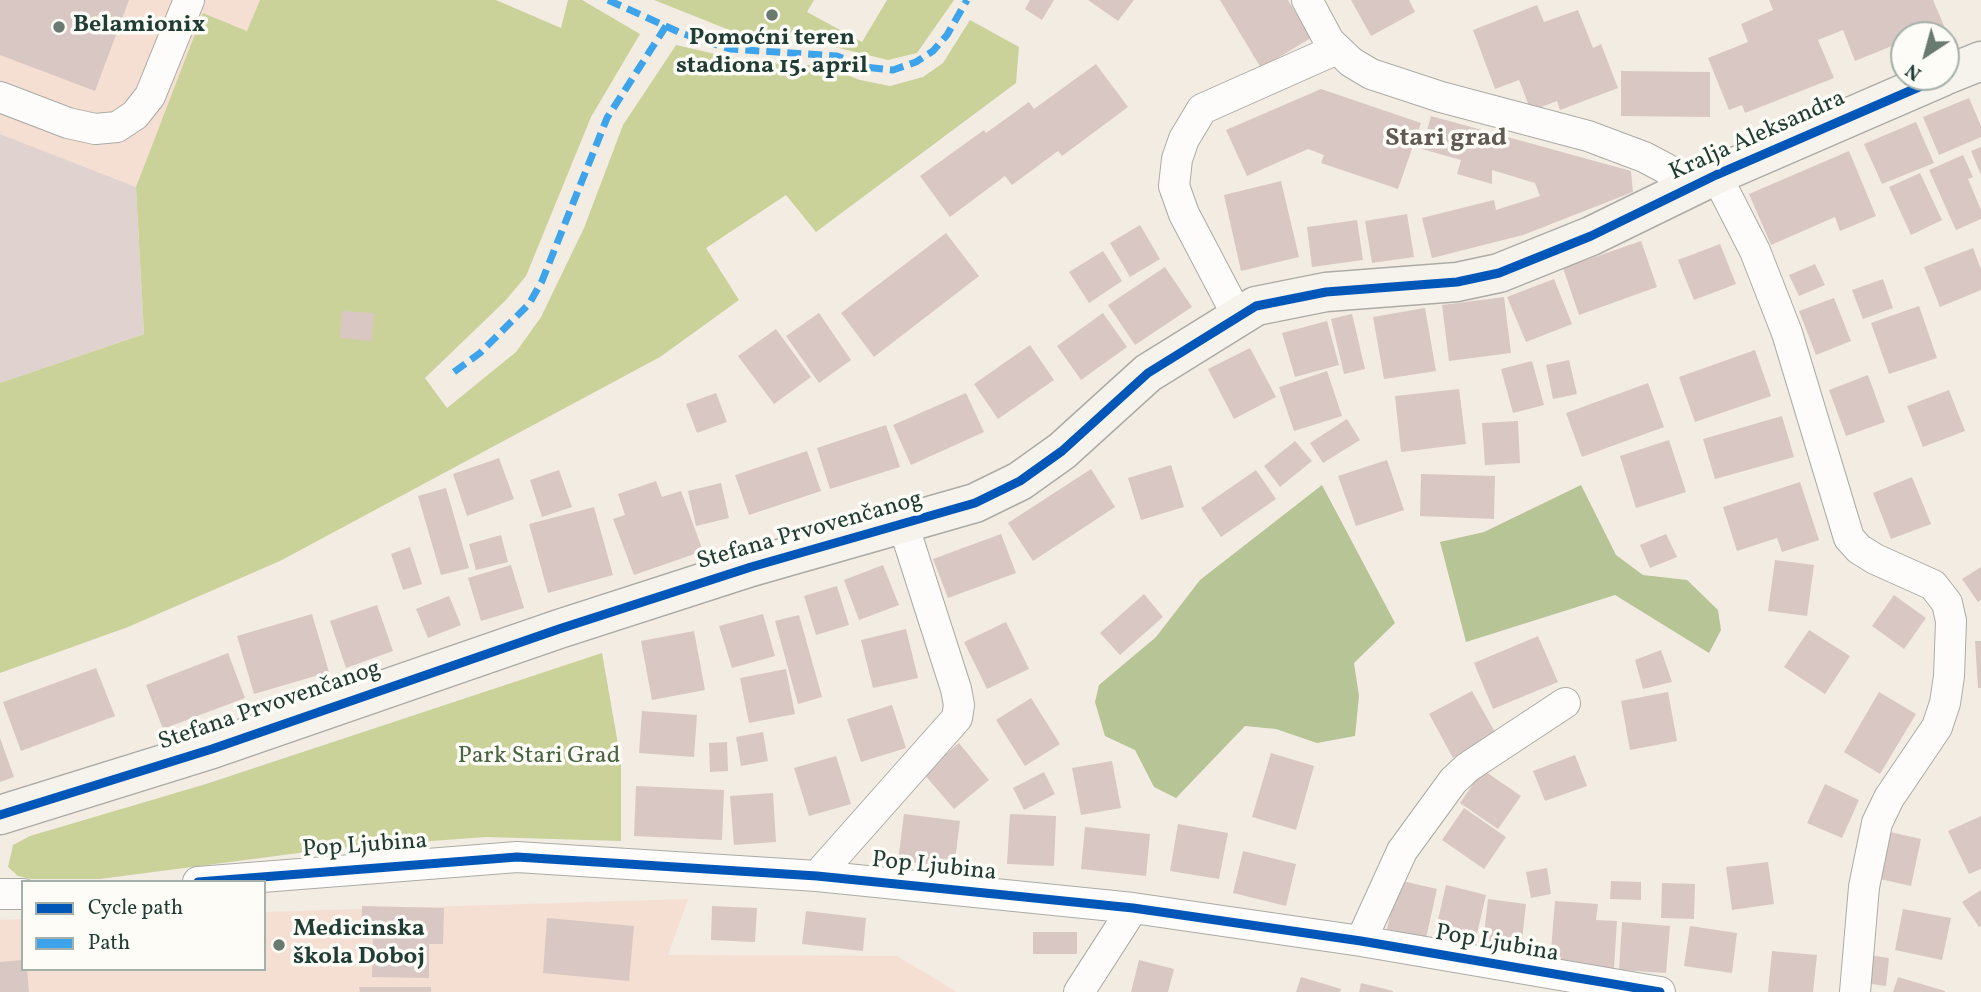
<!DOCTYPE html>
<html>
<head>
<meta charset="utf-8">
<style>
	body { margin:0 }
	#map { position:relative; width:1981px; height:992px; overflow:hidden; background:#f3ece3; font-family:Vollkorn,serif }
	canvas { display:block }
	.legend { position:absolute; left:21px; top:880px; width:245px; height:91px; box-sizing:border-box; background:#fdfcf7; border:2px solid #a4b0a9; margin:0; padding:9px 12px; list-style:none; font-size:21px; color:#1f3d34 }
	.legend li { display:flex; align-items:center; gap:14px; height:35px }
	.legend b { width:35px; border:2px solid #a4b0a9 }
	.north { position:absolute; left:1890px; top:21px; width:70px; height:70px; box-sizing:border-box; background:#fdfcf7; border:2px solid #a4b0a9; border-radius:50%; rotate:216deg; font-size:19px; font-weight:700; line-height:28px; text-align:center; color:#1f3d34 }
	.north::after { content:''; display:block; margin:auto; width:24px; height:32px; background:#697a71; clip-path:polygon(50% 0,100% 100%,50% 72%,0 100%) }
</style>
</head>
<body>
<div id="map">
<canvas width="1981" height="992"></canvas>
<ul class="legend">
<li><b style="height:9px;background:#0057b8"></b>Cycle path</li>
<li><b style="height:9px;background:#3da4eb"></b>Path</li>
</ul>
<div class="north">N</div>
</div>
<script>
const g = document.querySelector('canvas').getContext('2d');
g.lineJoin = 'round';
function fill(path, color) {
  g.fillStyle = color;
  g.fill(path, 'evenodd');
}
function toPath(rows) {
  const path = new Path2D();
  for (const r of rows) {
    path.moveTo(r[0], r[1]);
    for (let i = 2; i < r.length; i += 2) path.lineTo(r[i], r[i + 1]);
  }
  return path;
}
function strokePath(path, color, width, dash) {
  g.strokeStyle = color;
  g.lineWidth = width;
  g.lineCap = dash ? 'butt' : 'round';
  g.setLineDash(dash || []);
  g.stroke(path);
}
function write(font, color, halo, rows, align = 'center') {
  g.font = font + ' Vollkorn,serif';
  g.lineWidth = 7;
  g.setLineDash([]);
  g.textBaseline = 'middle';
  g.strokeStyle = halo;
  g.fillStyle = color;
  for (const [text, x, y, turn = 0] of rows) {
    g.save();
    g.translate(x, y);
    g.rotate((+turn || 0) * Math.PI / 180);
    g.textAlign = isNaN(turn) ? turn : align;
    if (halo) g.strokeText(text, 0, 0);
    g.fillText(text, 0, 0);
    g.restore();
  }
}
fill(toPath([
	[0,0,260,0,248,31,203,13,136,187,0,134],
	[688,899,668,955,897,956,957,992,0,992,0,920,23,919,23,969,264,969,264,912]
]), '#f5ded2');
fill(toPath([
	[0,134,136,187,144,334,0,383]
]), '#e0d3cf');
fill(toPath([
	[260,0,496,0,561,28,568,0,582,0,640,34,591,117,526,276,505,301,425,378,447,408,516,352,541,317,584,228,623,125,676,45,750,62,824,66,860,80,890,86,923,77,943,63,970,20,1019,47,1016,83,816,232,786,195,706,248,739,300,660,357,280,561,128,627,0,673,0,383,144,334,136,187,203,13,247,31],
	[654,0,814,0,807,12,862,42,887,0,954,0,917,53,888,60,794,37,757,41],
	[602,653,621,761,621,841,486,837,337,848,100,879,31,879,18,876,8,867,13,845,30,836,206,784]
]), '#cad29a');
fill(toPath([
	[1322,485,1395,623,1354,663,1359,696,1355,736,1317,743,1276,729,1245,726,1176,798,1154,787,1135,750,1105,736,1095,702,1099,685,1156,637,1200,580],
	[1581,485,1616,555,1643,575,1687,580,1718,610,1721,630,1709,653,1615,595,1466,642,1440,542,1484,532]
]), '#b7c495');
fill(toPath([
	[0,0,129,0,95,91,0,55],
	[1030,0,1054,0,1042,20,1025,9],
	[1088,0,1134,0,1118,21],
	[1220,0,1288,0,1311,38,1261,68],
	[1351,0,1409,0,1415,12,1371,36],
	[1769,0,1933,0,1944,26,1920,35,1904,35,1904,41,1855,61,1843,30,1818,40,1834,78,1745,113,1742,105,1729,110,1708,58,1748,42,1741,24,1773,10],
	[1537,5,1544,22,1578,10,1593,48,1601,44,1618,88,1560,110,1557,101,1531,111,1519,80,1495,89,1473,30],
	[1096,64,1128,107,1062,156,1058,151,1012,185,1005,176,950,217,920,176,984,130,986,133,1029,102,1034,109],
	[1621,71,1710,72,1710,117,1621,116],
	[1321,89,1421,123,1398,189,1321,163,1324,155,1308,149,1247,176,1226,130],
	[1969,98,1981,126,1981,137,1939,155,1923,117],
	[1431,116,1631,171,1633,192,1523,235,1432,258,1422,218,1494,200,1496,210,1540,196,1535,183,1492,170,1492,184,1457,174,1461,160,1422,149],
	[1916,122,1934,163,1882,184,1864,144],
	[1981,147,1981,175,1971,151],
	[1849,151,1876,216,1840,231,1835,217,1771,245,1749,194],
	[1963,155,1973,177,1968,179,1981,210,1981,219,1956,230,1929,170],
	[1920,173,1942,220,1911,235,1889,187],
	[1281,181,1299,257,1241,271,1224,195],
	[1407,214,1414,257,1372,263,1365,221],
	[1357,220,1363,260,1312,267,1307,227],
	[1140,225,1160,259,1130,277,1110,243],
	[946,233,979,276,874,357,841,313],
	[1641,241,1657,287,1579,315,1563,268],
	[1720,244,1736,284,1694,300,1678,260],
	[1973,248,1981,269,1981,290,1940,307,1924,267],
	[1103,251,1122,281,1089,303,1069,272],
	[1815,264,1825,285,1799,296,1789,275],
	[1165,267,1192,307,1135,345,1108,305],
	[1554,279,1572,324,1526,342,1507,297],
	[1883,279,1893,308,1863,319,1852,290],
	[1504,297,1511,353,1449,361,1442,305],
	[1834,298,1851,341,1816,355,1799,311],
	[1919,306,1937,358,1889,374,1871,323],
	[1425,308,1436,371,1384,379,1373,317],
	[342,311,374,313,372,341,340,338],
	[819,313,851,360,819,383,786,336],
	[1103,313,1127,347,1081,380,1057,346],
	[1352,314,1365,369,1344,374,1331,319],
	[1327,321,1339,365,1295,377,1282,333],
	[776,329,811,377,774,404,738,356],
	[1030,345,1054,380,998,419,974,384],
	[1250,348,1276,397,1234,419,1208,369],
	[1755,350,1771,396,1695,422,1679,377],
	[1569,360,1577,394,1553,399,1546,365],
	[1532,361,1544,405,1513,413,1501,369],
	[1327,371,1342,416,1294,431,1279,387],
	[1868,375,1885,422,1846,436,1829,390],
	[1648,383,1664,427,1582,457,1566,413],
	[1459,389,1466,444,1401,452,1395,396],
	[1949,390,1965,431,1923,447,1907,406],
	[716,393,727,422,697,433,686,404],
	[966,393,984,432,911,465,893,425],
	[1782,416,1794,457,1715,479,1703,439],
	[1347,419,1360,440,1323,463,1310,443],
	[1518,421,1520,463,1485,465,1482,423],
	[886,425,900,467,830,489,817,448],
	[1669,440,1686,492,1636,508,1620,456],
	[1295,441,1312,461,1280,487,1264,466],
	[807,451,821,491,749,515,735,475],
	[499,458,514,499,467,516,453,474],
	[1387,460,1404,510,1356,526,1338,476],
	[1171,465,1184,507,1141,520,1128,478],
	[1091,469,1115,507,1033,561,1008,523],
	[559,470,572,507,542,517,530,480],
	[1256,470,1276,499,1221,537,1201,508],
	[1421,474,1495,476,1494,519,1420,516],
	[1912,477,1931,524,1891,539,1873,493],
	[656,481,662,497,681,491,703,551,634,575,613,519,625,515,618,494],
	[1800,482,1819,540,1782,552,1777,538,1737,551,1723,507],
	[721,483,729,518,696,526,688,491],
	[446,488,469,568,441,575,418,496],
	[594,507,613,575,548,593,529,524],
	[1001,534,1016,573,948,598,933,559],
	[1666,534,1677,557,1650,568,1640,545],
	[501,535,508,562,476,570,469,544],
	[410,547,422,584,403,590,391,554],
	[1775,560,1814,565,1807,616,1768,611],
	[511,565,524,608,481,621,468,578],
	[883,565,899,605,859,620,844,580],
	[1981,567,1981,600,1978,602,1962,579],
	[837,586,849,625,816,635,804,596],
	[1144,594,1163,617,1120,655,1100,633],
	[1894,595,1926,618,1904,649,1872,626],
	[449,596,461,625,428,638,416,609],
	[377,605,393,651,346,668,330,621],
	[312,614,329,672,254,694,237,636],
	[763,614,775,656,732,668,719,626],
	[799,615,822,697,798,704,775,621],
	[1006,622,1029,669,987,689,964,642],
	[906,629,918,678,873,688,861,640],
	[1809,630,1850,656,1825,694,1784,667],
	[694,631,705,690,652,700,641,641],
	[1538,636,1558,682,1493,709,1474,663],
	[1975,641,1981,641,1981,688,1978,688],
	[1661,650,1672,682,1643,689,1635,660],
	[228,653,245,698,163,729,146,685],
	[96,668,115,716,21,751,3,702],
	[786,669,795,714,749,723,740,678],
	[1472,691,1496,734,1453,758,1429,714],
	[1668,692,1677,741,1630,750,1621,701],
	[1879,692,1916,714,1880,774,1844,752],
	[1031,698,1060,744,1025,766,996,720],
	[892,705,906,748,861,762,847,719],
	[642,711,697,715,694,757,639,753],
	[763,732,768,761,741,766,736,737],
	[0,738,14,777,0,782],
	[727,742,728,771,710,772,709,743],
	[959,743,989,780,954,809,923,773],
	[1271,753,1314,766,1296,830,1252,817],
	[1575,755,1587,786,1545,801,1533,771],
	[836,756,851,804,809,816,794,768],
	[1112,761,1121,808,1081,815,1072,768],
	[1483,770,1521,796,1498,829,1460,803],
	[1044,772,1055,794,1024,810,1013,788],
	[1825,784,1859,800,1842,838,1807,823],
	[636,786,724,790,722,840,634,836],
	[773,793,776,842,734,845,730,796],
	[1464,808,1506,837,1484,869,1442,840],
	[904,814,960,821,954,868,898,861],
	[1010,814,1056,816,1054,866,1007,864],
	[1981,816,1981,869,1969,874,1948,831],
	[1178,824,1228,833,1219,879,1170,871],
	[1085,827,1150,834,1146,876,1081,869],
	[1890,832,1921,839,1911,886,1880,879],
	[1243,851,1296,864,1286,906,1233,893],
	[1768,862,1774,904,1732,910,1726,867],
	[1547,868,1551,894,1531,898,1526,872],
	[1398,880,1437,889,1426,938,1387,929],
	[1611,881,1641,882,1641,900,1610,899],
	[1662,883,1695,884,1694,919,1661,918],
	[1446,885,1486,895,1476,938,1436,928],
	[1981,890,1981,926,1979,927,1962,902],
	[1488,899,1526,904,1521,949,1483,944],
	[1555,901,1598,904,1596,920,1617,921,1614,968,1550,963],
	[362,906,444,908,443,944,429,944,429,978,372,977,373,939,361,939],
	[712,906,757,908,755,942,711,940],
	[1903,909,1951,918,1942,960,1895,950],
	[806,911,866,918,863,951,802,944],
	[547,918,634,926,629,981,543,973],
	[1622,922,1670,926,1666,973,1619,970],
	[1690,926,1737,933,1732,973,1684,966],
	[1033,932,1077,932,1077,954,1033,954],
	[1772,951,1817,955,1813,992,1768,992],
	[1869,955,1889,958,1886,986,1865,983],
	[23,960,23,969,27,969,29,992,0,992,0,962],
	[1139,960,1174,969,1168,992,1131,992],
	[1301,977,1341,989,1340,992,1296,992],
	[1898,977,1945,991,1945,992,1893,992],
	[1361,983,1393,991,1393,992,1359,992],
	[359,987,431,987,431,992,360,992]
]), '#d9c7c3');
const street = toPath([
	[1307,0,1329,41,1351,62,1371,74,1441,97,1588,136,1644,157,1665,168,1689,188],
	[0,97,68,123,95,129,117,127,135,115,150,96,189,0],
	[1716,175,1755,251,1787,333,1849,538,1859,549,1875,559,1933,585,1947,603,1951,621,1949,676,1945,703,1937,727,1889,798,1877,823,1864,887,1855,992],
	[1237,315,1184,214,1174,186,1177,159,1184,139,1202,109,1337,49],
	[817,876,957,718,959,705,956,689,903,524],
	[198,882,517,857,817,876,1133,908,1361,941,1660,992],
	[0,894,23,894],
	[1361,941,1402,851,1453,781,1468,767,1565,703],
	[1079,992,1133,908]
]);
const secondary = toPath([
	[1946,75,1981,61],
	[0,815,212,749,559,629,751,567,975,503,1020,481,1062,451,1148,373,1256,306,1326,292,1457,282,1499,273,1591,236,1716,175,1942,77]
]);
strokePath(street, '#ababa5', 32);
strokePath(secondary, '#ababa5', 41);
strokePath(street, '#fdfcfb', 30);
strokePath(secondary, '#f6f2ec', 38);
strokePath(toPath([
	[608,0,681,33,730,49,837,56,865,67,893,70,916,62,933,51,947,35,967,0],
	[454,372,480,353,529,304,542,281,607,118,666,26]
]), '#3da4eb', 7, [14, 7]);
strokePath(toPath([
	[0,815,212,749,559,629,751,567,975,503,1020,481,1062,451,1148,373,1256,306,1326,292,1457,282,1499,273,1591,236,1716,175,1942,77],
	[198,882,517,857,817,876,1133,908,1361,941,1660,992]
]), '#0057b8', 9);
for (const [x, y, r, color] of [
	[772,15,7,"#697a71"],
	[59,27,7,"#697a71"],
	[279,945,7,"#697a71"]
]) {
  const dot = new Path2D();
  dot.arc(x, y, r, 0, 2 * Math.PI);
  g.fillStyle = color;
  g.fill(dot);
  strokePath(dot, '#fdfcf7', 2.5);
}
write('bold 24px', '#1f3d34', '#fdfcf7', [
	["Belamionix",73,27],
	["Pomoćni teren",772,40,"center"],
	["stadiona 15. april",772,68,"center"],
	["Medicinska",293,931],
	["škola Doboj",293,959]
], 'left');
write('24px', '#1f3d34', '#fdfcf7', [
	["Kralja Aleksandra",1758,137,-24],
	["Stefana Prvovenčanog",810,532,-16],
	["Stefana Prvovenčanog",270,707,-19],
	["Pop Ljubina",365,847,-4],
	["Pop Ljubina",934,868,6],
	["Pop Ljubina",1497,945,10]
]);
write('24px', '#486341', '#fdfcf7', [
	["Park Stari Grad",539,758]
]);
write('bold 26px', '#615a54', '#fdfcf7', [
	["Stari grad",1446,140]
]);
</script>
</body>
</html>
